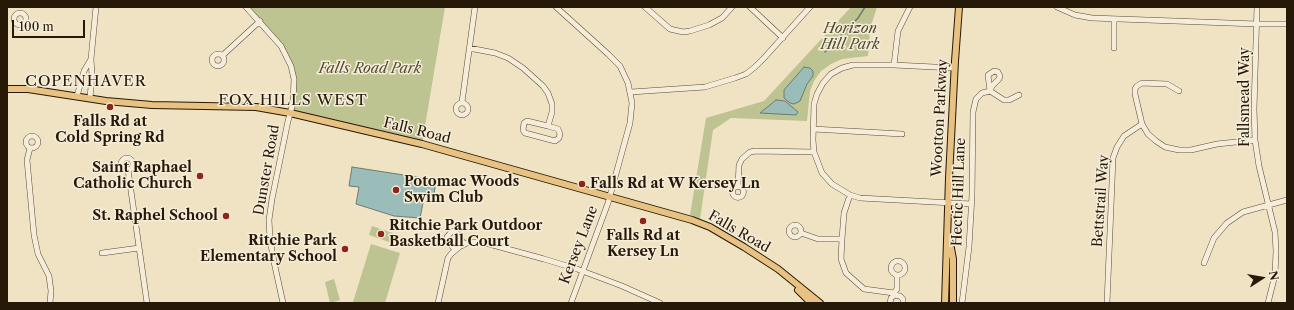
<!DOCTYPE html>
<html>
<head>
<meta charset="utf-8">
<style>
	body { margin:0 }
	#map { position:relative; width:1294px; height:310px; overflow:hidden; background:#efe3c4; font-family:"Libre Caslon Text",serif }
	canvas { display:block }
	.frame { position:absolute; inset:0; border:8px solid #271907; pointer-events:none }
	.north { position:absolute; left:1242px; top:258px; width:40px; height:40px; -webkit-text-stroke:3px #f5edd9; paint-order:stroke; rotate:78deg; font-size:11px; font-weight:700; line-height:16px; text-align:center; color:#271907 }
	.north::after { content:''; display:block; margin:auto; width:14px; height:18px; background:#271907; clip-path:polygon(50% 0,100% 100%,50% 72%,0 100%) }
	.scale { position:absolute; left:12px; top:20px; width:73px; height:18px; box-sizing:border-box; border:2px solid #271907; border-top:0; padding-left:5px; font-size:12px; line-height:14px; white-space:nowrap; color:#271907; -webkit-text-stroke:3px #f5edd9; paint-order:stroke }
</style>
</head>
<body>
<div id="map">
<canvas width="1294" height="310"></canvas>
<div class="frame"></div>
<div class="north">N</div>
<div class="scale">100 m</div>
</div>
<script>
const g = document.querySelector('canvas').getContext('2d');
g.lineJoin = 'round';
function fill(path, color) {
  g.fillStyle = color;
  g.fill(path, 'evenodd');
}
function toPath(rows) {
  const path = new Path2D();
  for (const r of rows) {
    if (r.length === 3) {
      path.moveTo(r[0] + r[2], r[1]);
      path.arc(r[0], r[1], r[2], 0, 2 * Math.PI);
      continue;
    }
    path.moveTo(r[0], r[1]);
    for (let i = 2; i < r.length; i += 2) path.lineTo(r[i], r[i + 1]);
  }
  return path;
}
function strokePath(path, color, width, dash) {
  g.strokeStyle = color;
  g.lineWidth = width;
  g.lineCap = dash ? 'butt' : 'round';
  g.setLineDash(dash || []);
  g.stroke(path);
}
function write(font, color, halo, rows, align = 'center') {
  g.font = font + ' "Libre Caslon Text",serif';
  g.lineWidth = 3;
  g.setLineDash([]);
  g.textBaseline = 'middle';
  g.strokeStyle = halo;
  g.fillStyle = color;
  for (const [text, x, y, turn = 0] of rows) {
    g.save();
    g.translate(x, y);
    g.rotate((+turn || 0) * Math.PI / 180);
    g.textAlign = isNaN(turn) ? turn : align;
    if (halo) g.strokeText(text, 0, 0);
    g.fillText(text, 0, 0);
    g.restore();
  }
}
fill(toPath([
	[246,7,445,7,422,144,290,113,295,85,284,51],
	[851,7,877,7,870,29,868,56,842,59,831,64,821,71,814,81,810,91,807,121,731,118,713,130,700,219,690,215,706,118,764,101],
	[372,226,393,233,389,242,369,235],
	[371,244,400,253,385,303,353,302],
	[334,279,340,300,330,303,325,282]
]), '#bdc391');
const water = toPath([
	[804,67,810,68,813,71,813,76,807,84,800,101,794,104,790,103,784,98,784,90,804,67],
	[776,100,785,101,798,112,796,115,760,113,776,100],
	[352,167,436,180,434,194,425,193,420,218,394,216,356,204,359,187,349,186,352,167]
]);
fill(water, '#9bbdb9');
strokePath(water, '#6d7b72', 1);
strokePath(toPath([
	[825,52,858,18,865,7]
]), '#6d7b72', 1.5);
const minor = toPath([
	[246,7,281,46,291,66,294,79,293,103,288,121,272,199,269,220,270,239,274,262,283,303],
	[556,7,608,54,620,66,628,83,632,103,630,123,608,203,571,303],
	[645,7,670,29,683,32,690,31,709,25,722,18,732,7],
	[750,7,783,38],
	[1057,7,1075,15,1092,18,1257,24,1287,24],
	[1257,7,1254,109,1255,140,1259,166,1275,232,1276,251,1275,275,1268,303],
	[20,19,6],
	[469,48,495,53,508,58,523,68,543,86,548,93,552,104,552,112,548,126,558,129,560,134,559,138,555,141,525,133,523,130,524,123,527,121,548,126],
	[1114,48,1114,19],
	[218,60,6],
	[223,55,260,21],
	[894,65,898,31,910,7],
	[954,68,894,65,853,65,842,68,831,74,823,83,817,94,814,104,813,140,814,152,822,173,832,184,850,195,860,198,971,204],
	[990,91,1004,100,1009,100,1019,95],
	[1179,91,1167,84,1142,83,1137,86,1135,89,1135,94,1142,124,1148,134,1156,141,1165,147,1179,150,1191,150,1217,144,1255,140],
	[631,92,705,87,735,78,746,74,755,67,764,58,810,7],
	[77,96,84,71,91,59],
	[90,98,92,75,91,59,96,7],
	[462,102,475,7],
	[462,109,6],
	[813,129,902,134],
	[32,142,6],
	[30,148,27,160,34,235,38,254,49,276,51,291,50,303],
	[127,164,6],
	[128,170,147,303],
	[738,192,5.5],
	[738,187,739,165,742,159,750,152,755,151,814,152],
	[850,195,844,213,842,239,841,259,846,273,864,289,894,293,897,289,897,275],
	[795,231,6],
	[801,233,818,239,842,239],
	[455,250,447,240,447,237,452,231,457,233,464,244],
	[102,253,139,248],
	[898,268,7],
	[1204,263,1214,238,1227,223,1243,212,1287,200],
	[895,295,900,296,903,299,903,303],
	[438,303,448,258,451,254,459,247,469,242,475,242,489,244,544,259,577,269,622,286,660,303],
	[890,303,891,298,895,295],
	[962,303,969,247,972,195,973,112,976,99,982,93,990,91,992,86,999,79,1000,76,998,72,994,71,988,75,990,91],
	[1107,303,1113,158,1117,147,1124,136,1142,124]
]);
const major = toPath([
	[7,89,28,89,106,101,152,105,256,107,290,113,422,144,692,220,710,227,744,247,778,269,820,303],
	[950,243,953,259,953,303],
	[798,290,811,303],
	[945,303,949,178,955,61,959,7]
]);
strokePath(minor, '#594c36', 6);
strokePath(major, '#271907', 8);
strokePath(minor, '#f5edd9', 5);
strokePath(major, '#e8c282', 6);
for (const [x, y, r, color] of [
	[110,107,4,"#8f2418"],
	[200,176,4,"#8f2418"],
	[582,184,4,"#8f2418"],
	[396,190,4,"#8f2418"],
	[226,216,4,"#8f2418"],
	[643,221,4,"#8f2418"],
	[381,234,4,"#8f2418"],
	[345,249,4,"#8f2418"]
]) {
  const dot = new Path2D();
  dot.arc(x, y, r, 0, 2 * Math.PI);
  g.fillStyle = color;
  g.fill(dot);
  strokePath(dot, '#f5edd9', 1.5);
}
write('italic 14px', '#544c30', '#f5edd9', [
	["Horizon",850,29],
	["Hill Park",850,45],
	["Falls Road Park",370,69]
]);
write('14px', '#271907', '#f5edd9', [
	["Fallsmead Way",1245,97,-90],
	["Wootton Parkway",940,118,-87],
	["Falls Road",417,131,14],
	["Dunster Road",267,170,-80],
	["Hectic Hill Lane",959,192,-88],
	["Bettstrail Way",1101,201,-86],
	["Falls Road",739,232,30],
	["Kersey Lane",579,245,-69]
]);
write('bold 14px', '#271907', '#f5edd9', [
	["Falls Rd at",110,122,"center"],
	["Cold Spring Rd",110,138,"center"],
	["Saint Raphael",192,168],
	["Catholic Church",192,184],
	["Potomac Woods",404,182,"left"],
	["Swim Club",404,198,"left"],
	["Falls Rd at W Kersey Ln",590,184,"left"],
	["St. Raphel School",218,216],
	["Ritchie Park Outdoor",389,226,"left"],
	["Basketball Court",389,242,"left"],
	["Falls Rd at",643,236,"center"],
	["Kersey Ln",643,252,"center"],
	["Ritchie Park",337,241],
	["Elementary School",337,257]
], 'right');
g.letterSpacing = '1px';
write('15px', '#271907', '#f5edd9', [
	["COPENHAVER",86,82],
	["FOX HILLS WEST",293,101]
]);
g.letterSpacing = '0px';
</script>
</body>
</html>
